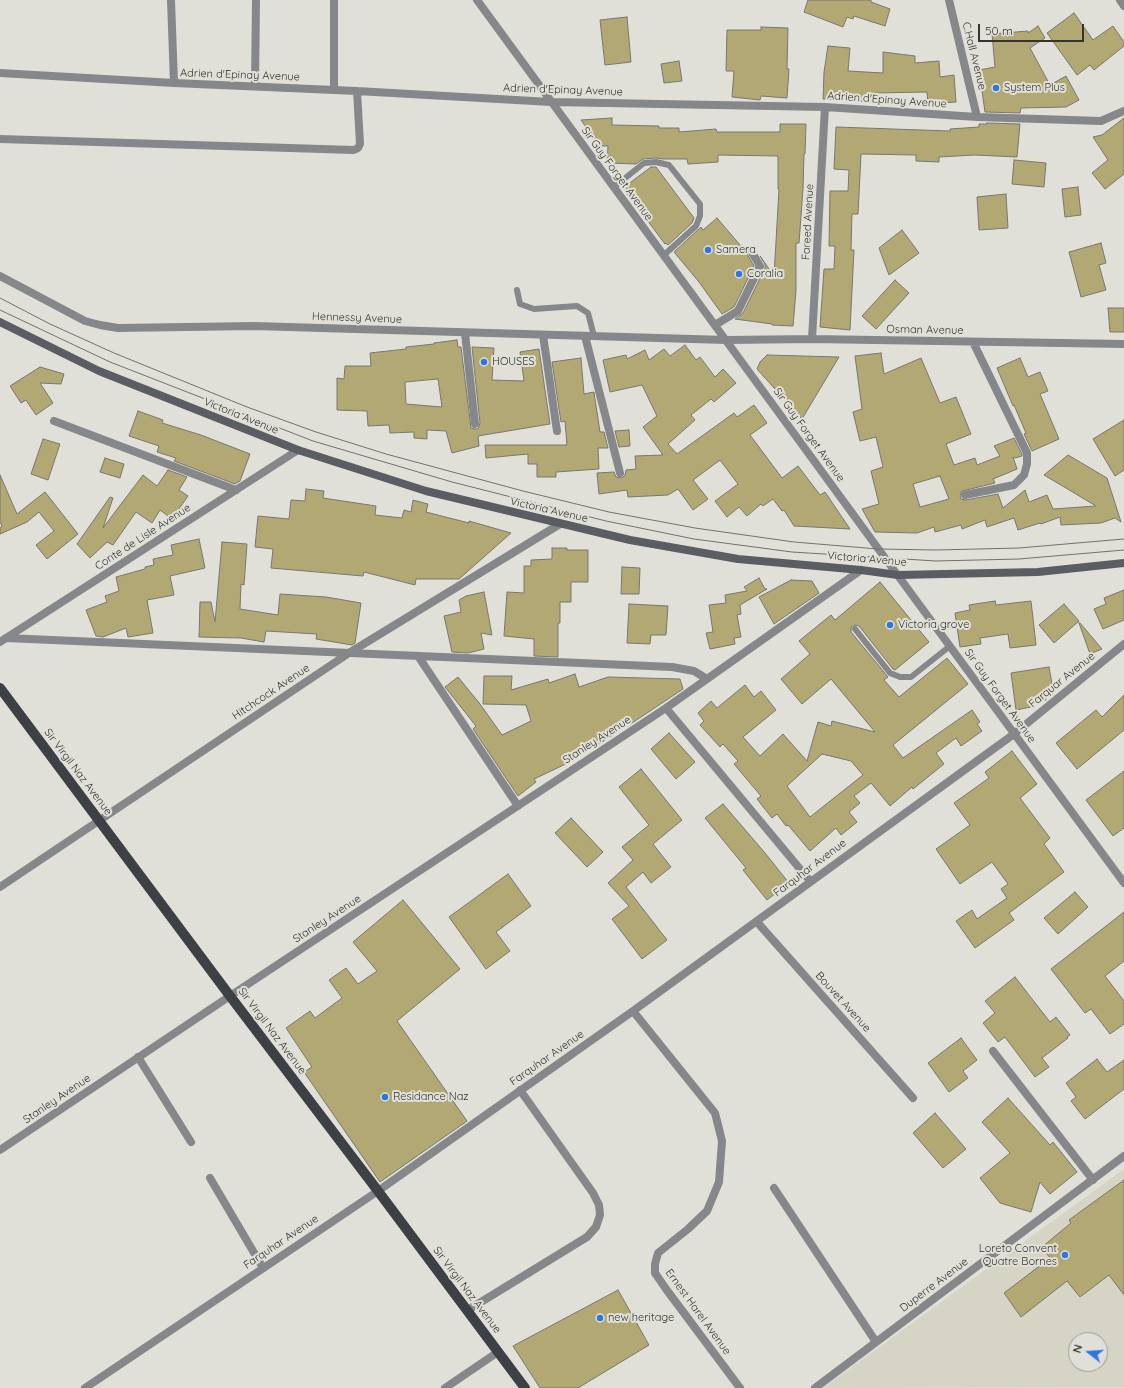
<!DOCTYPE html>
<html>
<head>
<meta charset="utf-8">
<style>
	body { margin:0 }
	#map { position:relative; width:1124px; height:1388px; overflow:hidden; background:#e1e0d8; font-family:Quicksand,sans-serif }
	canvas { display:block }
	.north { position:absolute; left:1068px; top:1332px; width:40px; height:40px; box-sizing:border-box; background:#e1e0d8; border:1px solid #9c9b95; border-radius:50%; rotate:287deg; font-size:11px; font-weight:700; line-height:16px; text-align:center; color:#343330 }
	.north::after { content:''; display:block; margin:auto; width:14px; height:18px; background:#2e77e3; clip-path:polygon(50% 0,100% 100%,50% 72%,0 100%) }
	.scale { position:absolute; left:978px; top:24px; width:106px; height:18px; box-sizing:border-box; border:2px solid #343330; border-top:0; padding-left:5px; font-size:12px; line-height:14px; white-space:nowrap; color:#343330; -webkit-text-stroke:3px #e1e0d8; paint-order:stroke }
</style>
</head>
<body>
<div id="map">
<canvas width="1124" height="1388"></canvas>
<div class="north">N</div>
<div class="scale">50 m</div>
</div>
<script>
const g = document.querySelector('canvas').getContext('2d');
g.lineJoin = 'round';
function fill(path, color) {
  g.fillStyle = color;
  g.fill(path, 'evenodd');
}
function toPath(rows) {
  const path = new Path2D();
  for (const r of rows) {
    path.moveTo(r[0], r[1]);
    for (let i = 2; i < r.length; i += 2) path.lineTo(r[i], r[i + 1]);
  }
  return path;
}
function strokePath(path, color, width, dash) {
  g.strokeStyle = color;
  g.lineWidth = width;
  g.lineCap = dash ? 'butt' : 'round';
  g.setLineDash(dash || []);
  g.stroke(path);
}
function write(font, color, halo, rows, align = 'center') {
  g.font = font + ' Quicksand,sans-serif';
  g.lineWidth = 4;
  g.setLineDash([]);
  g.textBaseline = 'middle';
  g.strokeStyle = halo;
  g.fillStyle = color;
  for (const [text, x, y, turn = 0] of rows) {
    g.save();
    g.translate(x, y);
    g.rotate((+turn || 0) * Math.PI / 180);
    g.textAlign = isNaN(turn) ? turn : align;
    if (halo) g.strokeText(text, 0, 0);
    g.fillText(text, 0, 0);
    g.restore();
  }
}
fill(toPath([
	[1124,1169,1124,1387,823,1388],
	[1076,1340,1100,1340,1100,1364,1076,1364]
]), '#d6d4c5');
const building = toPath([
	[808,0,871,0,871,2,890,9,885,26,854,16,853,19,847,17,843,27,804,12,808,0],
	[1074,13,1093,40,1113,26,1124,42,1124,46,1094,70,1090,65,1077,75,1047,33,1074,13],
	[627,17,631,62,605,65,600,20,627,17],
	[1038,26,1045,38,1030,48,1050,85,1066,76,1079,100,1066,107,1021,108,1020,113,985,112,979,70,995,67,992,34,1028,31,1028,33,1038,26],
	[761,27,788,28,787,69,789,69,787,98,761,96,760,100,732,97,734,71,726,71,727,30,761,30,761,27],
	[828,46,850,48,848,71,883,73,883,52,915,56,915,63,939,61,940,77,954,75,956,102,928,104,927,92,874,93,873,102,823,99,824,72,828,46],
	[679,61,682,81,664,83,661,64,679,61],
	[612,118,612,125,659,126,659,128,679,128,679,132,716,129,717,132,780,132,780,124,806,124,805,154,804,154,803,189,799,243,796,243,796,291,793,326,772,325,772,324,735,319,743,313,765,268,765,264,760,256,774,276,779,189,778,189,778,156,718,155,718,162,688,164,687,159,663,159,656,158,643,159,636,164,607,163,608,146,599,146,581,120,612,118],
	[1124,118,1124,174,1105,189,1092,173,1108,160,1093,137,1102,135,1124,118],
	[987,123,1020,124,1017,157,975,155,939,157,939,162,916,161,916,155,861,154,858,214,852,214,851,250,854,250,850,330,820,327,824,269,834,269,835,246,829,246,830,191,848,191,849,170,834,169,836,127,950,131,950,129,979,127,979,124,987,124,987,123],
	[1014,160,1046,163,1044,187,1012,184,1014,160],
	[651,167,656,167,694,218,692,223,668,245,666,243,665,244,623,188,651,167],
	[1078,187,1081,215,1065,217,1062,189,1078,187],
	[1006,194,1008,228,979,230,977,197,1006,194],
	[717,218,746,252,754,266,734,307,722,314,699,282,674,252,701,227,703,230,717,218],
	[902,230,919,253,889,275,879,248,902,230],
	[1101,243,1106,263,1099,265,1106,290,1081,297,1069,252,1101,243],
	[895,280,909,293,876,329,862,316,895,280],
	[1108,308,1124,308,1124,332,1110,332,1108,308],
	[457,340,458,347,461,347,471,428,475,429,478,429,480,423,472,347,494,348,492,380,524,381,520,352,539,349,550,424,478,436,479,446,452,453,446,431,427,430,427,439,414,438,414,432,390,433,389,425,368,426,367,411,337,410,337,378,344,379,345,366,371,366,370,353,406,349,406,347,434,344,434,343,457,340],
	[438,379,442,407,406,404,405,382,438,379],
	[685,345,696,360,700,357,715,377,723,369,736,383,714,402,711,399,691,415,695,420,668,444,677,454,734,413,737,417,754,405,767,423,750,435,782,478,798,466,820,495,825,492,850,529,794,526,784,510,782,511,773,499,763,506,761,504,747,516,739,507,727,517,715,501,738,484,720,460,693,480,708,499,693,510,678,489,668,495,628,497,627,490,599,494,597,473,614,472,616,477,622,478,625,475,626,470,636,469,635,456,663,455,643,427,657,416,642,385,610,392,603,360,626,355,627,359,645,350,649,360,664,349,670,356,685,345],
	[881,353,884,374,921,358,940,403,956,397,971,434,946,444,954,465,975,458,977,465,1000,456,994,446,1014,438,1022,454,1022,456,1015,458,1013,457,1017,469,993,479,995,483,962,491,960,496,961,499,966,500,998,494,1003,508,1025,490,1029,502,1047,495,1053,509,1096,506,1044,475,1068,455,1107,478,1121,522,1115,518,1101,523,1061,525,1060,517,1041,524,1040,523,1018,530,1014,518,987,527,985,520,962,529,961,525,935,532,934,527,917,533,875,532,862,509,879,504,871,471,883,467,876,437,860,441,853,412,862,409,855,356,881,353],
	[940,476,949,499,920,507,913,484,940,476],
	[767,355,839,357,802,419,757,369,760,362,767,355],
	[581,358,584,394,594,392,600,432,604,432,608,448,598,448,599,469,556,472,556,477,537,477,537,464,528,464,528,454,486,458,485,445,567,445,565,421,561,422,552,362,581,358],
	[1020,358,1028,377,1040,372,1048,391,1040,394,1059,439,1032,451,1024,434,1026,433,1014,405,1013,406,997,368,1020,358],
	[40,367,64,374,61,384,40,383,53,403,36,415,26,400,21,403,10,386,40,367],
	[138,411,163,420,162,423,201,435,250,454,240,481,235,484,174,461,176,458,157,452,159,446,129,436,138,411],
	[1124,420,1124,470,1115,476,1093,439,1124,420],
	[629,430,630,446,619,447,615,431,629,430],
	[43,439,60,444,48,480,31,474,43,439],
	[105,458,124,464,120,478,100,472,105,458],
	[168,470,187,477,179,490,188,496,172,519,160,510,152,523,136,512,113,545,107,542,90,558,77,544,110,497,113,498,103,528,143,475,157,486,168,470],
	[0,475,17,514,45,492,78,534,47,559,36,545,54,531,39,512,27,522,0,534,0,528,2,526,0,522,0,475],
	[306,489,324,491,323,498,376,506,375,515,402,518,404,510,411,512,413,500,428,504,426,512,469,523,469,521,511,533,459,579,416,579,415,585,364,572,363,576,271,568,273,549,255,547,258,516,289,519,291,500,305,501,306,489],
	[199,539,205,568,170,576,174,595,147,600,153,633,128,637,126,628,103,637,96,636,86,610,107,602,105,596,119,591,116,577,145,569,145,567,154,565,153,559,173,555,171,545,199,539],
	[222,542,247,544,244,585,241,584,240,609,278,615,280,594,326,597,361,603,355,643,352,645,316,639,317,634,266,631,264,642,241,638,199,637,200,602,211,602,215,622,222,542],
	[552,548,567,548,567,550,588,550,588,582,571,582,571,602,560,602,560,623,558,623,558,657,534,656,534,639,504,636,507,592,524,593,524,566,531,566,531,560,552,559,552,548],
	[622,567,640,568,639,594,621,594,622,567],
	[759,578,765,589,767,589,740,605,741,614,737,615,741,637,734,638,735,644,710,649,706,633,713,632,709,605,726,603,725,595,747,591,744,587,759,578],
	[791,580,812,581,819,593,774,624,759,597,791,580],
	[880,582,929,642,895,670,893,669,859,626,855,625,851,627,851,632,888,677,884,680,899,697,947,658,968,684,893,745,903,758,972,710,980,722,977,724,982,731,961,746,956,738,936,753,944,764,913,789,912,787,890,806,871,783,854,796,860,803,849,812,857,822,841,835,836,828,810,851,788,825,786,826,777,814,772,818,757,799,761,796,734,764,738,761,723,744,720,747,700,725,704,721,698,713,711,701,717,708,745,685,754,697,761,691,776,710,743,737,760,756,783,734,807,761,818,722,831,726,832,721,875,732,831,679,802,704,781,679,810,654,799,641,831,615,835,620,880,582],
	[822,754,851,761,863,775,810,817,787,786,822,754],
	[1124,590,1124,620,1103,629,1094,609,1106,604,1104,598,1124,590],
	[484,592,492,635,481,633,484,649,468,653,452,652,444,616,461,612,459,600,466,596,484,592],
	[995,601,996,605,1031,601,1036,645,1010,648,1008,634,980,638,981,644,960,647,955,613,970,610,969,605,995,601],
	[629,604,668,606,666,635,651,635,650,644,627,643,629,604],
	[1064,604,1079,621,1054,643,1039,625,1064,604],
	[1079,623,1080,623,1102,649,1090,654,1079,623],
	[1049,667,1053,689,1044,691,1046,700,1030,703,1031,707,1016,710,1011,673,1049,667],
	[575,674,579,687,608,677,680,679,683,689,629,725,624,719,611,731,614,734,599,744,598,740,567,755,570,762,534,779,536,782,518,796,473,729,476,726,445,687,458,677,480,704,502,735,531,721,526,705,483,704,484,676,512,676,511,690,548,679,549,683,575,674],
	[1124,695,1124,730,1077,769,1056,743,1096,710,1102,717,1124,695],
	[669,733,695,762,676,779,651,749,669,733],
	[1012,751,1037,784,1020,798,1050,838,1044,844,1064,872,1009,913,1014,920,975,948,956,921,972,910,977,919,1007,898,1001,889,1008,884,992,862,960,884,936,849,970,825,954,803,989,778,985,772,1012,751],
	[641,769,682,820,653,844,671,867,651,883,643,872,626,887,667,940,642,959,612,919,629,906,608,883,633,860,622,847,649,825,619,787,641,769],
	[1124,771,1124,828,1113,836,1086,800,1124,771],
	[723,804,765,853,789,883,767,900,743,870,746,868,705,818,723,804],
	[571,818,603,852,587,867,555,833,571,818],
	[508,874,531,906,496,932,510,951,486,969,449,917,508,874],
	[1075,892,1088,907,1058,934,1044,918,1075,892],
	[403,900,460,969,397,1021,467,1121,380,1182,304,1072,312,1067,286,1028,310,1011,315,1018,342,998,329,980,346,968,358,984,377,971,353,942,403,900],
	[1124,912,1124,961,1105,976,1124,1001,1124,1024,1110,1034,1091,1009,1085,1013,1051,969,1124,912],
	[1015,977,1050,1022,1056,1017,1070,1035,1067,1037,1068,1038,1042,1058,1049,1067,1035,1077,1005,1037,998,1042,983,1023,995,1013,985,1001,1015,977],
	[961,1038,977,1060,963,1071,968,1078,949,1092,928,1063,961,1038],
	[1097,1059,1107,1072,1124,1060,1124,1089,1085,1119,1071,1101,1076,1097,1066,1083,1097,1059],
	[1008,1098,1050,1145,1053,1142,1077,1172,1050,1194,1040,1182,1031,1212,1000,1203,980,1178,1010,1153,982,1122,1008,1098],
	[935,1113,966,1149,943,1168,913,1133,935,1113],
	[1124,1180,1124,1295,1109,1275,1080,1297,1067,1281,1021,1317,1004,1293,1050,1258,1042,1247,1071,1223,1069,1220,1124,1180],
	[618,1290,649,1345,578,1388,540,1388,513,1346,618,1290]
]);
fill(building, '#b1a873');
strokePath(building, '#787770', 1);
strokePath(toPath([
	[614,187,644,163,656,162,669,165,700,204,700,216,696,226,664,255],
	[517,290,520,304,534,309,577,306,588,313,594,336],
	[855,629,890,673,900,677,911,677,950,646]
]), '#85878a', 6);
strokePath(toPath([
	[171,0,174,83],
	[477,0,885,558,1124,883],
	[949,0,977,117],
	[1120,0,1124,6],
	[0,73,174,83,357,91,551,102,825,107,977,117,1101,121,1124,111],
	[255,86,256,0],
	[334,90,334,0],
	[0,139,354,150,358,148,360,144,357,91],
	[0,276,85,321,100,325,118,328,254,326,726,340,812,339,1124,344],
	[715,325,738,311,760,266,751,251],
	[465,333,475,424],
	[543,335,557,431],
	[585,336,620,473],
	[812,339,825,107],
	[54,421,236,490],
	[965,495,1014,485,1024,475,1027,464,1027,453,973,342],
	[6,638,672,667,694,671,707,679],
	[0,642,298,450],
	[418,656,518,806],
	[666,708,810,881],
	[0,887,349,653,560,524],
	[757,922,913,1098],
	[633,1011,715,1113,722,1141,719,1182,707,1211,688,1229,658,1253,655,1264,655,1273,666,1289,740,1388],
	[993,1051,1093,1180],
	[138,1057,191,1142],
	[0,1150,230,996,666,708,861,570],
	[210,1178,263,1268],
	[774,1188,876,1342],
	[468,1310,587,1237,596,1227,600,1215,599,1205,593,1193,520,1090],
	[85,1388,378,1191,633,1011,1014,734,1124,644],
	[445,1388,498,1352],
	[815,1388,1124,1156]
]), '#85878a', 8);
strokePath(toPath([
	[0,322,99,371,298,450,426,491,630,540,738,559,861,570,898,575,1038,572,1124,563]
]), '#5a5d61', 8);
strokePath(toPath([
	[0,688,230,996,378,1191,525,1388]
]), '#3d4045', 10);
strokePath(toPath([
	[0,298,50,324,114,353,247,407,316,432,386,454,523,491,609,512,695,528,794,542,878,549,936,550,1019,548,1124,539],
	[0,310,110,362,313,441,452,482,606,521,694,539,792,552,936,561,1019,559,1124,550]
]), '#71706c', 1);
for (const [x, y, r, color] of [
	[996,88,4,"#2e77e3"],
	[708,250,4,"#2e77e3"],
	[739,274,4,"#2e77e3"],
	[484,362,4,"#2e77e3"],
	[890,625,4,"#2e77e3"],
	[385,1097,4,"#2e77e3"],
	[1065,1255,4,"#2e77e3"],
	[600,1318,4,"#2e77e3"]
]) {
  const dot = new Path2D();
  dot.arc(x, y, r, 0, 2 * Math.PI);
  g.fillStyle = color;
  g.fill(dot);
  strokePath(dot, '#e1e0d8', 1.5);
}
write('11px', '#343330', '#e1e0d8', [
	["C.Hall Avenue",974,56,76],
	["Adrien d'Epinay Avenue",240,75,2],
	["Adrien d'Epinay Avenue",563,90,2],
	["Adrien d'Epinay Avenue",887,100,4],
	["Sir Guy Forget Avenue",617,174,54],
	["Fareed Avenue",808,222,-87],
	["Hennessy Avenue",357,318,2],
	["Osman Avenue",925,330,1],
	["Victoria Avenue",241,416,22],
	["Sir Guy Forget Avenue",809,435,54],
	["Victoria Avenue",549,510,13],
	["Conte de Lisle Avenue",143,537,-33],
	["Victoria Avenue",867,559,5],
	["Farquar Avenue",1062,680,-39],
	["Hitchcock Avenue",271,692,-34],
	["Sir Guy Forget Avenue",1000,696,54],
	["Stanley Avenue",597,740,-33],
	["Sir Virgil Naz Avenue",78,772,53],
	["Farquhar Avenue",810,868,-37],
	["Stanley Avenue",327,919,-33],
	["Bouvet Avenue",843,1002,48],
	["Sir Virgil Naz Avenue",272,1031,53],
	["Farquhar Avenue",547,1058,-35],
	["Stanley Avenue",57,1099,-34],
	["Farquhar Avenue",281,1242,-34],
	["Duperre Avenue",934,1285,-37],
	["Sir Virgil Naz Avenue",467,1290,53],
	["Ernest Harel Avenue",698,1312,54]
]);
write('11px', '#343330', '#e1e0d8', [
	["System Plus",1004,88],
	["Samera",716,250],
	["Coralia",747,274],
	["HOUSES",492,362],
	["Victoria grove",898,625],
	["Residance Naz",393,1097],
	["Loreto Convent",1057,1249,"right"],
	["Quatre Bornes",1057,1262,"right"],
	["new heritage",608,1318]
], 'left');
</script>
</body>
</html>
